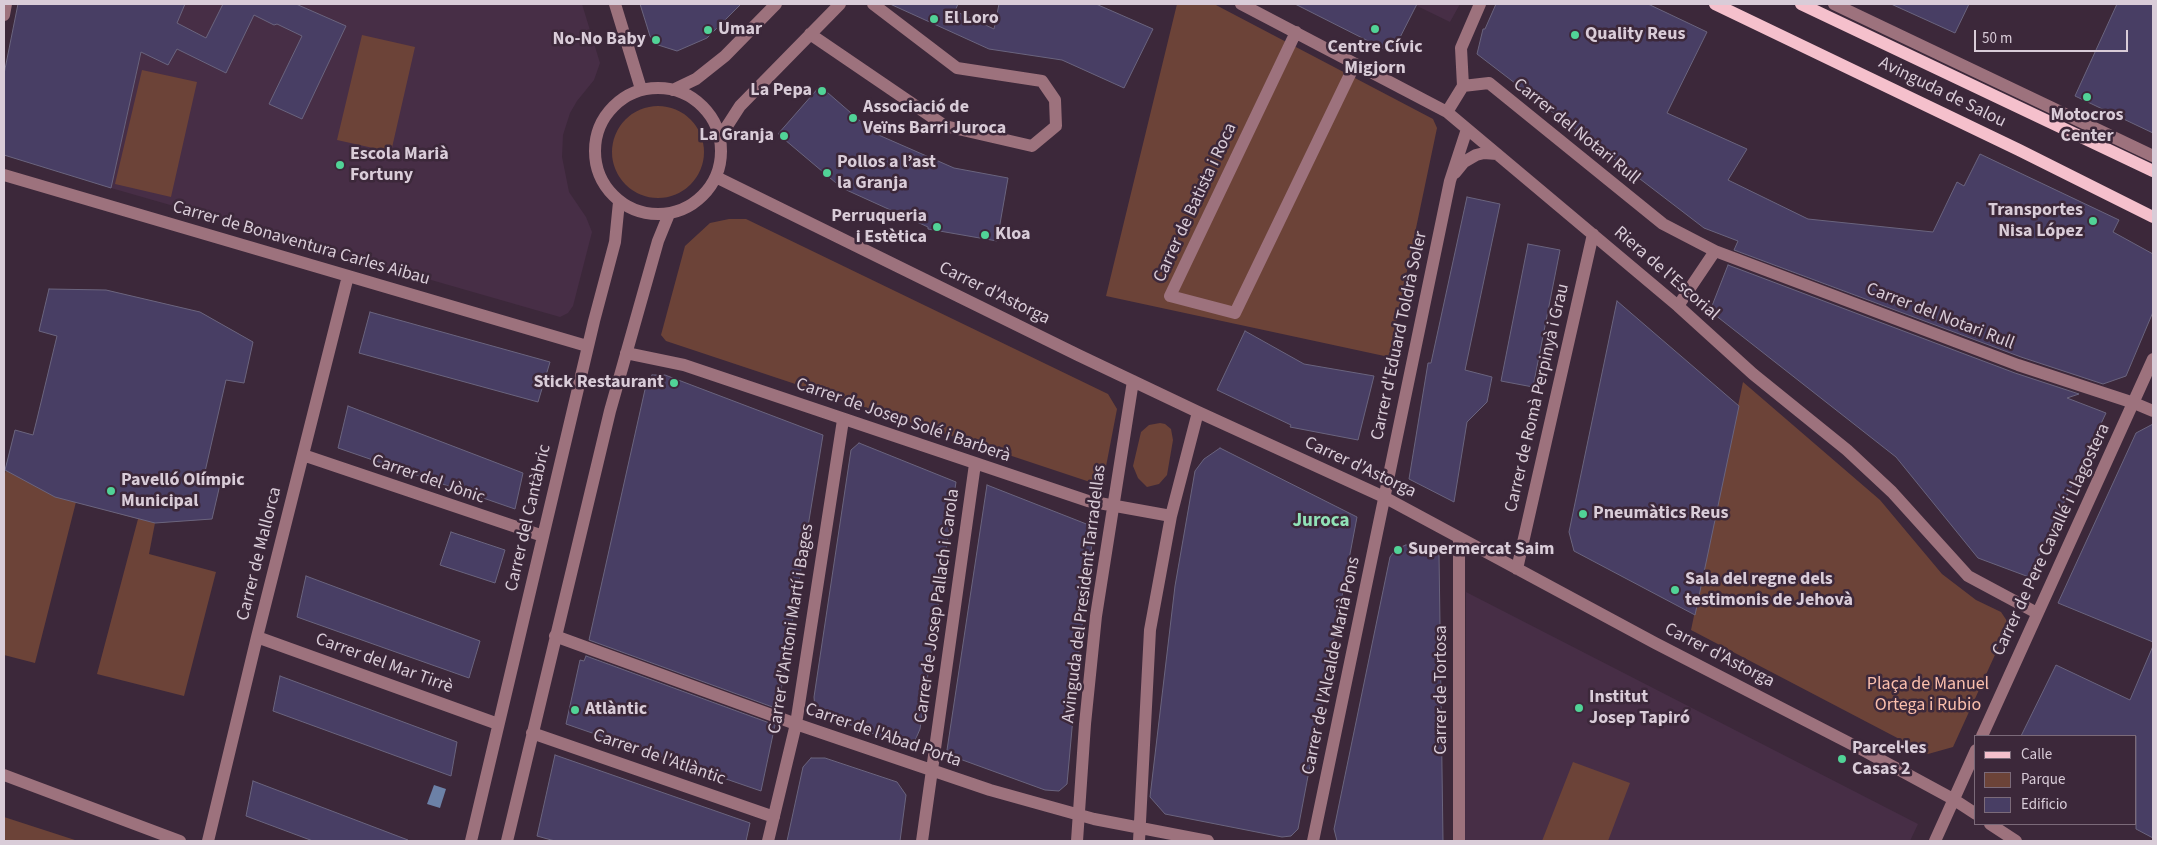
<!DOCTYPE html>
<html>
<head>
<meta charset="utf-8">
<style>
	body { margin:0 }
	#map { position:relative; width:2157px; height:845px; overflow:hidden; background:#3c283a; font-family:"Source Sans 3",sans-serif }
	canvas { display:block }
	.frame { position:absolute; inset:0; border:5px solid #d9ccd8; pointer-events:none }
	.legend { position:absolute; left:1974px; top:735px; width:162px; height:90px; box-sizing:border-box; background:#3c283a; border:1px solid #7b6a79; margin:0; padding:6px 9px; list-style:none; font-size:15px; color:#d9ccd8 }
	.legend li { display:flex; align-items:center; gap:10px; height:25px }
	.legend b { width:25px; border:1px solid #7b6a79 }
	.scale { position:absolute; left:1974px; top:30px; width:154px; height:22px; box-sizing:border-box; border:2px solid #d9ccd8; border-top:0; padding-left:6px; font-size:15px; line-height:18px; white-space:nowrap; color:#d9ccd8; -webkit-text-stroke:4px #3c283a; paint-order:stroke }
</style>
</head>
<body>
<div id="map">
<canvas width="2157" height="845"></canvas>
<div class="frame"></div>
<ul class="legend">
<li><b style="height:6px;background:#f5c0cc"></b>Calle</li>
<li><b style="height:14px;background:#6c4338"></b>Parque</li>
<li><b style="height:14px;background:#483e64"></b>Edificio</li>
</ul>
<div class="scale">50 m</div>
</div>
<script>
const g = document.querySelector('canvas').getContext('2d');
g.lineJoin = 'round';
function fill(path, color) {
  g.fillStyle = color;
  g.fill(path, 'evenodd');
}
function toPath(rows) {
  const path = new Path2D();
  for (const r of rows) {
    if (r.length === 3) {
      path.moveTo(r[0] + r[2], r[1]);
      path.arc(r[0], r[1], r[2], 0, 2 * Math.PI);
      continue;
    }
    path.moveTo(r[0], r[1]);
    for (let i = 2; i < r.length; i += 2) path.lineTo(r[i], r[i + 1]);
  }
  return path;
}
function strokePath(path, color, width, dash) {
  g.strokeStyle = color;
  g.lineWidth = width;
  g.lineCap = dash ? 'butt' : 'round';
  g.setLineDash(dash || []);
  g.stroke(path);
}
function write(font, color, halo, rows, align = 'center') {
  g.font = font + ' "Source Sans 3",sans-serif';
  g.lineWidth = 5;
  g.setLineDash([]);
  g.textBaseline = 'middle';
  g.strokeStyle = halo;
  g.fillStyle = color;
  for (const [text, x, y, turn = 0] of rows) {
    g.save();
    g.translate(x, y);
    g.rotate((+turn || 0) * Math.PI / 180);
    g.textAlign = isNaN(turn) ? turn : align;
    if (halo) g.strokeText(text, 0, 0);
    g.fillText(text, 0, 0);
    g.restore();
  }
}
fill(toPath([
	[152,4,582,4,600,63,594,80,577,101,570,113,563,135,562,157,569,192,586,217,592,232,573,306,568,313,560,317,111,188],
	[1413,4,1460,4,1450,22],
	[1466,592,1918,824,1910,841,1465,841]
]), '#472e46');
fill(toPath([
	[1177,4,1214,4,1433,119,1437,128,1389,357,1106,296],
	[362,35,415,47,391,152,337,140],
	[142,70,197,82,171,197,115,184],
	[658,152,46],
	[729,219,746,219,1108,394,1117,409,1104,477,1099,485,666,341,661,335,685,246,710,223],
	[49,289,106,290,200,312,253,342,244,383,226,380,204,475,221,480,212,519,155,523,149,554,216,572,184,696,97,674,138,519,76,502,35,663,4,655,4,478,15,430,33,435,56,343,57,336],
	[1743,382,1880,500,1942,574,1976,600,2001,612,2009,624,1953,747,1928,754,1691,630],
	[1160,423,1165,424,1171,429,1173,440,1167,475,1159,484,1147,487,1138,478,1133,466,1141,432,1149,425],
	[1573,762,1630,783,1608,841,1542,841],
	[4,817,78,841,4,841]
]), '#6c4338');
fill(toPath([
	[434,785,446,789,440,808,427,804]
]), '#6c81a7');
const building = toPath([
	[18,4,185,4,177,23,206,38,223,4,296,4,346,26,302,119,269,104,302,36,277,24,274,25,254,15,226,73,177,49,168,65,141,52,111,188,4,155,4,74,18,4],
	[640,4,741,4,707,38,677,51,655,44,650,36,640,4],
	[890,4,958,4,955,11,994,29,999,4,1096,4,1153,29,1124,88,1062,60,989,49,890,4],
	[1295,4,1417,4,1392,53,1295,4],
	[1496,4,1648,4,1707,32,1667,113,1747,149,1728,180,1808,219,1933,232,1957,182,1964,186,1980,154,2119,220,2113,232,2153,254,2153,312,2126,376,2103,384,2021,357,1734,250,1738,241,1704,228,1477,54,1483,29,1485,29,1496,4],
	[1891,4,1969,4,1955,33,1891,4],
	[2117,4,2153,4,2153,133,2075,96,2117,4],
	[820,86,874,133,954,168,1008,178,997,241,928,229,928,227,842,188,778,134,820,86],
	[1467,197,1500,204,1465,370,1492,377,1487,402,1467,422,1454,502,1409,479,1428,363,1431,363,1467,197],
	[1528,244,1560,250,1533,387,1501,381,1528,244],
	[1728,265,2015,373,2079,394,2067,398,2106,413,2029,577,1978,558,1896,457,1710,311,1728,265],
	[49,289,106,290,200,312,253,342,244,383,226,380,204,476,221,480,212,519,155,523,55,497,5,470,15,430,33,435,37,419,57,336,39,331,49,289],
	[1617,301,1739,406,1695,615,1574,551,1569,532,1617,301],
	[370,312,550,362,538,402,359,353,370,312],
	[1245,331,1304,364,1374,376,1358,440,1290,427,1291,425,1217,390,1245,331],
	[652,375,665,375,823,435,778,709,589,640,646,385,652,375],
	[348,406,523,473,515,509,338,448,348,406],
	[2153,424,2153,642,2058,603,2136,433,2153,424],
	[859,443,956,482,920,729,914,743,903,745,824,715,815,709,814,697,851,450,859,443],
	[1220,448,1357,517,1298,829,1291,836,1282,837,1165,814,1150,797,1175,586,1195,471,1204,459,1220,448],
	[987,485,1094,527,1079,651,1067,784,1059,791,1045,790,957,758,947,750,987,485],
	[451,532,505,550,495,583,440,565,451,532],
	[1406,545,1439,554,1443,841,1337,841,1334,829,1390,557,1396,549,1406,545],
	[306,576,480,641,469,678,297,617,306,576],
	[2153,646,2153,838,2136,829,2136,736,2021,736,2056,665,2130,700,2153,646],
	[586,656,775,725,761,791,566,724,580,660,584,661,586,656],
	[280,676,457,742,451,776,273,711,280,676],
	[555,755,750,823,746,841,555,841,537,836,555,755],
	[811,758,825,758,897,782,906,795,900,841,787,841,803,767,811,758],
	[253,781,408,840,407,841,313,841,246,816,253,781]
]);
fill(building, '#483e64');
strokePath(building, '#6a647e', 1);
strokePath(toPath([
	[615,4,641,89],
	[1241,4,1447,112,1678,306,1753,374,1847,450,1892,492,1968,576,2037,613],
	[1834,4,2153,156],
	[4,15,6,4],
	[1296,32,1170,296,1235,313,1355,64],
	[810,34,945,126,1032,146,1056,126,1055,100,1042,81,957,68,873,4],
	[1463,86,1489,83,1663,224,1715,251,2018,365,2134,403,2153,411],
	[1463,86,1461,48,1480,4],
	[658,151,63],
	[673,90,696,79,725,56,776,4],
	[1447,112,1463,86],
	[720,137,740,106,840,4],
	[1455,173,1464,162,1476,155,1484,153,1497,154],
	[4,175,587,346],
	[716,177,1078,355,1198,412,1384,497,1655,643,1859,748,1953,799,1976,814],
	[1678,306,1715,251],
	[626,353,684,365,1088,501,1171,516],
	[303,455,543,536],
	[1459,538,1459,841],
	[1517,569,1593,234],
	[555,636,796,724,990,790,1094,819,1208,841],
	[257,637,498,724],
	[532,733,774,817],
	[1982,736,2153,359],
	[4,775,180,841],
	[1990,824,2016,841],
	[208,841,257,637,348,276],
	[471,841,594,321,615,242,619,202],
	[507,841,610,411,658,241,669,214],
	[768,841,796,724,843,420],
	[922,841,975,464],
	[1077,841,1085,724,1096,616,1133,381],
	[1139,841,1150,630,1171,516,1198,412],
	[1313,841,1450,181,1467,129],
	[1935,841,1976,750]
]), '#9d727d', 12);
strokePath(toPath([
	[1715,4,2019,150,2153,217],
	[1801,4,2153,171]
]), '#f5c0cc', 12);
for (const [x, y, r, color] of [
	[934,19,5,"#51d397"],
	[1375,29,5,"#51d397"],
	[708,30,5,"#51d397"],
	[1575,35,5,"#51d397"],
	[656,40,5,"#51d397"],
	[822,91,5,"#51d397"],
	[2087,97,5,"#51d397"],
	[853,118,5,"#51d397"],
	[784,136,5,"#51d397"],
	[340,165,5,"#51d397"],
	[827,173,5,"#51d397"],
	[2093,221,5,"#51d397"],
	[937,227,5,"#51d397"],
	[985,235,5,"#51d397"],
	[674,383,5,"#51d397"],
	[111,491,5,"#51d397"],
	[1583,514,5,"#51d397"],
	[1398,550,5,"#51d397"],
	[1675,590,5,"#51d397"],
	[1579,708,5,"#51d397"],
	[575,710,5,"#51d397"],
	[1842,759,5,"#51d397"]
]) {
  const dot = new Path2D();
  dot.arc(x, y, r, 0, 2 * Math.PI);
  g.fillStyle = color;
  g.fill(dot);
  strokePath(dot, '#3c283a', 2);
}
write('bold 18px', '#d9ccd8', '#3c283a', [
	["El Loro",944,19],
	["Umar",718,30],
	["Quality Reus",1585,35],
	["No-No Baby",646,40,"right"],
	["Centre Cívic",1375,48,"center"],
	["Migjorn",1375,69,"center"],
	["La Pepa",812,91,"right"],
	["Associació de",863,108],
	["Veïns Barri Juroca",863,129],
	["Motocros",2087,116,"center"],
	["Center",2087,137,"center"],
	["La Granja",774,136,"right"],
	["Escola Marià",350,155],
	["Fortuny",350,176],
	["Pollos a l’ast",837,163],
	["la Granja",837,184],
	["Transportes",2083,211,"right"],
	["Nisa López",2083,232,"right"],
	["Perruqueria",927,217,"right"],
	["i Estètica",927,238,"right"],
	["Kloa",995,235],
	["Stick Restaurant",664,383,"right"],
	["Pavelló Olímpic",121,481],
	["Municipal",121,502],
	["Pneumàtics Reus",1593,514],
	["Supermercat Saim",1408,550],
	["Sala del regne dels",1685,580],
	["testimonis de Jehovà",1685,601],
	["Institut",1589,698],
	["Josep Tapiró",1589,719],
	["Atlàntic",585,710],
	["Parcel·les",1852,749],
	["Casas 2",1852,770]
], 'left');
write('18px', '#d9ccd8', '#3c283a', [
	["Avinguda de Salou",1942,93,26],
	["Carrer del Notari Rull",1576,132,39],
	["Carrer de Batista i Roca",1196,203,-65],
	["Carrer de Bonaventura Carles Aibau",301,244,16],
	["Riera de l'Escorial",1666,274,41],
	["Carrer d'Astorga",994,294,26],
	["Carrer del Notari Rull",1940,317,21],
	["Carrer d'Eduard Toldrà Soler",1400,336,-78],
	["Carrer de Romà Perpinyà i Grau",1538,398,-77],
	["Carrer de Josep Solé i Barberà",903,421,19],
	["Carrer d'Astorga",1360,468,25],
	["Carrer del Jònic",428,480,19],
	["Carrer del Cantàbric",529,518,-77],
	["Carrer de Pere Cavallé i Llagostera",2052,540,-65],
	["Carrer de Mallorca",260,554,-76],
	["Avinguda del President Tarradellas",1085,594,-83],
	["Carrer de Josep Pallach i Carola",938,606,-82],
	["Carrer d'Antoni Martí i Bages",792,629,-81],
	["Carrer d'Astorga",1719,656,27],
	["Carrer del Mar Tirrè",384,664,20],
	["Carrer de l'Alcalde Marià Pons",1332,666,-78],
	["Carrer de Tortosa",1442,690,-90],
	["Carrer de l'Abad Porta",883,736,19],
	["Carrer de l'Atlàntic",659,758,19]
]);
write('18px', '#fbbfad', '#3c283a', [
	["Plaça de Manuel",1928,685],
	["Ortega i Rubio",1928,706]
]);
write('bold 19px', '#91e2b7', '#3c283a', [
	["Juroca",1321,522]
]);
</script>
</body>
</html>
